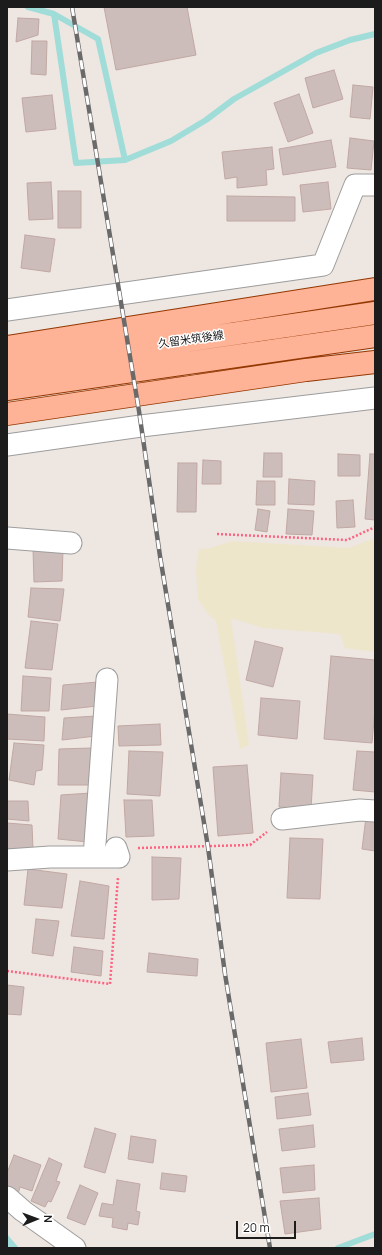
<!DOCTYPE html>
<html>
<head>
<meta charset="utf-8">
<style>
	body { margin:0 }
	#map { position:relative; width:382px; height:1255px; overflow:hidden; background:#eee6e1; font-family:Manrope,sans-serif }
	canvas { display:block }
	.frame { position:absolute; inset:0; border:8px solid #1c1c1c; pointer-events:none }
	.north { position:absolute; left:16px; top:1199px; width:40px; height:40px; -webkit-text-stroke:3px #fff; paint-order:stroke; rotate:89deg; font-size:11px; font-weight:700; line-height:16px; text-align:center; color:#1c1c1c }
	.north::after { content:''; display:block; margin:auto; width:14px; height:18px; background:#1c1c1c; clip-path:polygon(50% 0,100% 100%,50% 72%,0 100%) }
	.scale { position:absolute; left:236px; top:1221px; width:60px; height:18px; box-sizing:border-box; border:2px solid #1c1c1c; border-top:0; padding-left:5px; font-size:12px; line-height:14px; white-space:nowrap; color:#1c1c1c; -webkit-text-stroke:3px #fff; paint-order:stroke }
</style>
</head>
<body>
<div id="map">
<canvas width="382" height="1255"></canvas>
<div class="frame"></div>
<div class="north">N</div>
<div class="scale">20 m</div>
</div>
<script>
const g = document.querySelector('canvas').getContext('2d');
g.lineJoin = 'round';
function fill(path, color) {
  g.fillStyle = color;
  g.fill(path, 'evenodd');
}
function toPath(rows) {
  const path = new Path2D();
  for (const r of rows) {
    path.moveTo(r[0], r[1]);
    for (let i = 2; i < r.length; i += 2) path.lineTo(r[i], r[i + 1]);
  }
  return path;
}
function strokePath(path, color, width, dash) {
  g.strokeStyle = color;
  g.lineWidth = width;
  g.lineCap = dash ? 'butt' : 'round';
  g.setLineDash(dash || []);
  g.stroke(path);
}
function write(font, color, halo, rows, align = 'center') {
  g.font = font + ' Manrope,"Noto Sans JP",sans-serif';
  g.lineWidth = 3;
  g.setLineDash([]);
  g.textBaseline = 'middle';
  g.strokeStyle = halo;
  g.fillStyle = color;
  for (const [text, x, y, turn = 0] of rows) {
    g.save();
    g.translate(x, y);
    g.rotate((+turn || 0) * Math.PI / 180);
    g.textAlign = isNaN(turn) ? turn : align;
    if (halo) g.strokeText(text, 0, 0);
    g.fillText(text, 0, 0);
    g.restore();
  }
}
fill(toPath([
	[375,538,375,652,345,648,340,634,263,628,231,618,249,745,240,749,216,621,208,614,198,599,196,568,199,549,210,548,233,541,349,548]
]), '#eee6cb');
fill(toPath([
	[7,1234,19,1248,7,1248]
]), '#a0ddd9');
strokePath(toPath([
	[28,7,54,14,98,39,125,160,171,141,206,120,234,99,316,53,350,40,375,34],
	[54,14,76,163,125,160],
	[338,1248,375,1234]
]), '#a0ddd9', 6);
const building = toPath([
	[104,7,187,7,196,55,116,70,104,7],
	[18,18,39,19,38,35,16,42,18,18],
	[32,41,47,41,46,75,31,74,32,41],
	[334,70,343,99,313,108,305,78,334,70],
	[353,85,373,87,370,119,350,117,353,85],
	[299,94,313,133,288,142,274,103,299,94],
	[52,95,56,129,26,132,22,98,52,95],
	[350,138,374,141,371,170,347,168,350,138],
	[331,140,336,167,283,175,279,149,331,140],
	[272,147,274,169,266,170,267,185,237,188,237,177,225,179,222,152,272,147],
	[51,182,53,219,29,220,27,183,51,182],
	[328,182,331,209,303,212,300,185,328,182],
	[58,191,81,191,81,228,58,228,58,191],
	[227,196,295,197,295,221,227,221,227,196],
	[25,235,55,239,50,272,21,268,25,235],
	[264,453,282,453,282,477,263,477,264,453],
	[338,454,360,455,360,476,338,476,338,454],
	[370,454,375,454,375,520,365,519,370,454],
	[203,460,221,461,221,484,202,484,203,460],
	[178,463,197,463,196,512,177,512,178,463],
	[289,479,315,481,314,505,288,504,289,479],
	[257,481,275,481,275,505,256,505,257,481],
	[353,500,355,527,337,528,336,501,353,500],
	[258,509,270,511,267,532,255,530,258,509],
	[288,509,314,511,312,535,286,534,288,509],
	[33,549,63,549,62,581,34,582,33,549],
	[31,588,64,589,60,621,28,617,31,588],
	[31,621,58,624,52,670,25,668,31,621],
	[255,641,283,648,273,687,246,680,255,641],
	[331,656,375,660,375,708,372,743,324,739,331,656],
	[23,676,51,678,49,711,21,711,23,676],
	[98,682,97,706,61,710,63,685,98,682],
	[261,698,300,701,297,739,258,735,261,698],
	[7,714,45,717,44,741,7,739,7,714],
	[96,716,96,736,62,740,64,718,96,716],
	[160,724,161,745,119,746,118,726,160,724],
	[14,743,44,745,42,770,36,771,34,785,9,780,14,743],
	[92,748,91,785,58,785,59,749,92,748],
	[129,751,163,752,160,796,127,794,129,751],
	[357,751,375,752,375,792,353,790,357,751],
	[247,765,253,833,218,836,213,767,247,765],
	[281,773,313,775,311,809,279,807,281,773],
	[91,793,88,842,58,839,61,795,91,793],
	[124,800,152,800,154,836,126,837,124,800],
	[7,801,28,801,29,821,7,819,7,801],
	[366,817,375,818,375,851,362,849,366,817],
	[7,823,32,825,33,849,21,854,7,849,7,823],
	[290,838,323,839,320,899,287,898,290,838],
	[152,857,181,858,179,899,152,900,152,857],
	[28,869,67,874,62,908,24,905,28,869],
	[80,881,109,886,104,939,71,936,80,881],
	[36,919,59,921,53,956,32,953,36,919],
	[74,947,103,951,101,976,71,972,74,947],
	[149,953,198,959,197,976,147,972,149,953],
	[7,985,24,987,21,1015,7,1014,7,985],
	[362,1038,364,1060,331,1063,328,1042,362,1038],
	[301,1039,307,1088,271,1092,266,1043,301,1039],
	[308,1093,311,1115,277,1119,275,1097,308,1093],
	[313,1125,315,1147,282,1151,279,1129,313,1125],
	[95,1128,116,1134,105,1173,84,1167,95,1128],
	[131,1136,156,1140,153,1163,128,1159,131,1136],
	[14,1155,41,1165,32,1191,20,1187,18,1194,7,1190,7,1173,14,1155],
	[49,1158,62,1164,56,1181,60,1182,51,1202,48,1201,45,1207,31,1201,49,1158],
	[314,1165,315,1190,283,1193,280,1168,314,1165],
	[162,1173,187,1176,185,1192,160,1189,162,1173],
	[117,1180,140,1184,136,1211,140,1212,138,1225,128,1223,127,1230,112,1227,113,1218,99,1216,102,1203,113,1205,117,1180],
	[80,1185,98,1193,85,1225,67,1218,80,1185],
	[319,1198,321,1229,285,1234,280,1201,319,1198]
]);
fill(building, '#cdbdba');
strokePath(building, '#c0a7a3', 1);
const minor = toPath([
	[7,310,323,265,355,185,375,185],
	[7,445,141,426,375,398],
	[7,538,71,543],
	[282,819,360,810,375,811],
	[94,857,107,679],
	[7,860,50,857,119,857,116,848],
	[7,1197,23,1211,75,1248]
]);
const major = toPath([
	[7,347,375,289],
	[7,367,375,313],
	[7,389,375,336],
	[7,414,306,370,375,362]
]);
strokePath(minor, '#9d9d9d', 23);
strokePath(major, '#943700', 24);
strokePath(toPath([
	[217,534,347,540,375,527],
	[138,848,250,845,267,832],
	[7,971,110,984,118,877]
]), '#fd6280', 2.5, [2, 2]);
strokePath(minor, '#fff', 21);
strokePath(major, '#feb296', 22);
const rail = toPath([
	[72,7,139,411,160,556,208,847,225,974,270,1248]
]);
strokePath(rail, '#6a6a6a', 4.5);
strokePath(rail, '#fff', 3, [9]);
write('11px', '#1c1c1c', '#fff', [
	["久留米筑後線",191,340,-8]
]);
</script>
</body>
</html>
